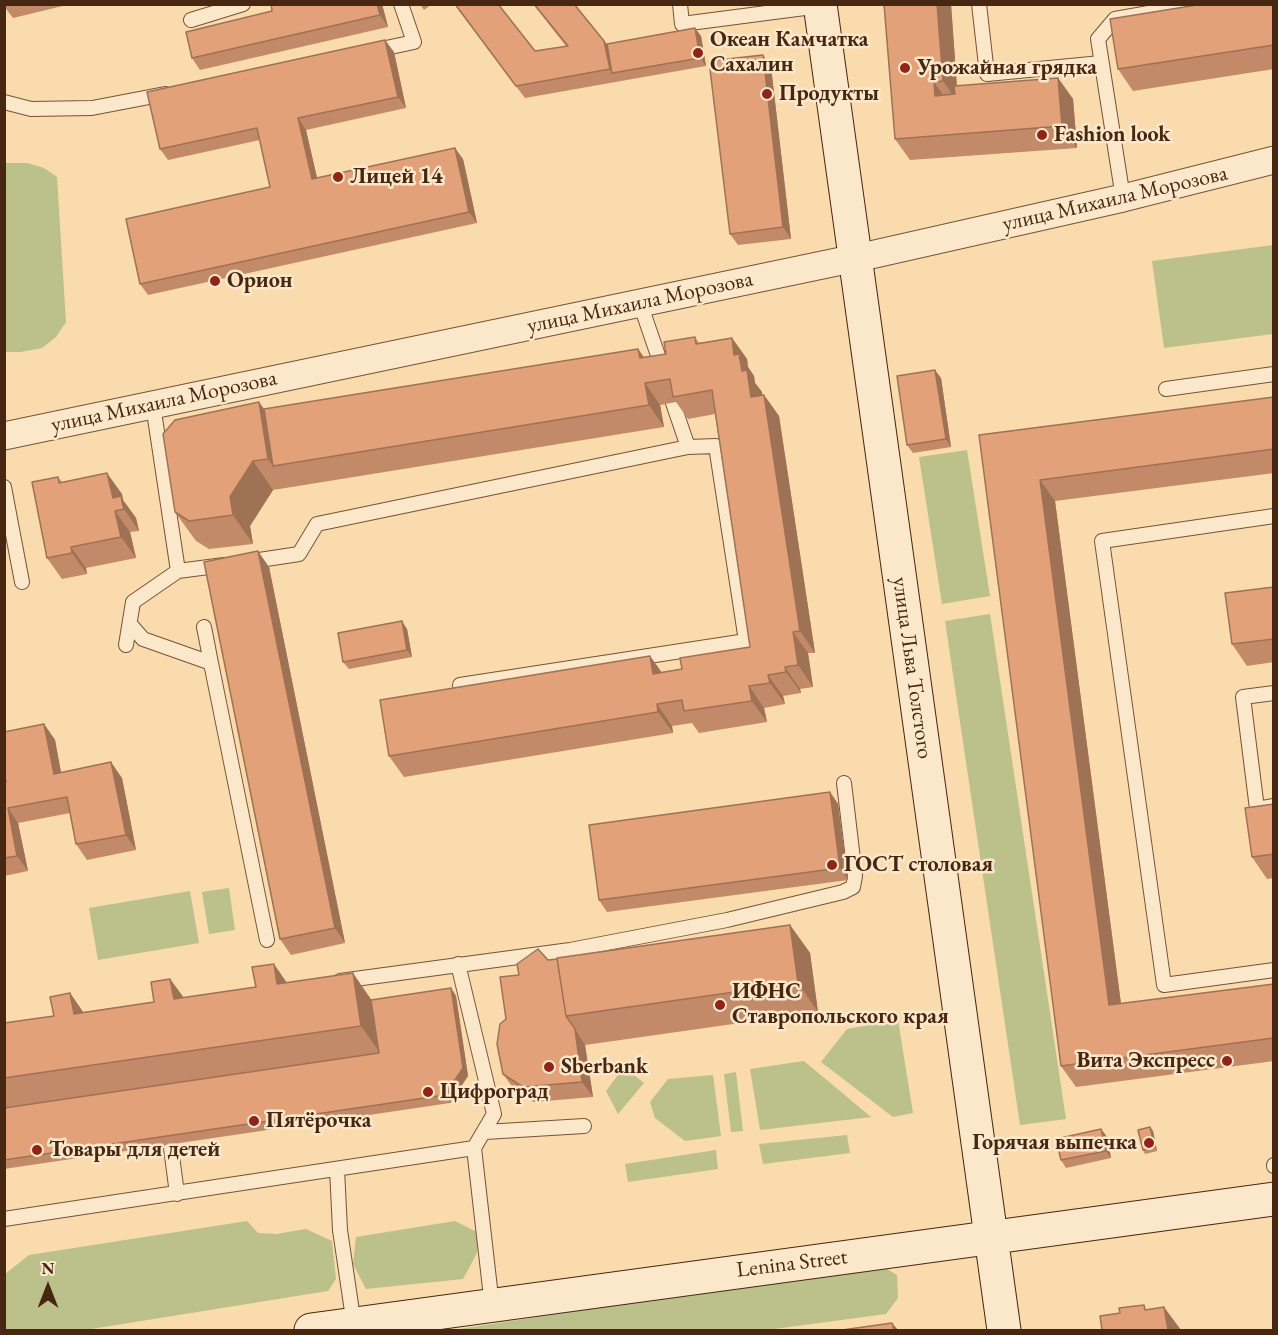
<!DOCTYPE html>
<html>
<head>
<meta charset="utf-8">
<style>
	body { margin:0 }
	#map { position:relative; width:1278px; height:1335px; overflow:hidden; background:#f9dbad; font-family:"EB Garamond",serif }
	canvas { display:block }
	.frame { position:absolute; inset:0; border:6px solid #482712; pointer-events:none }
	.north { position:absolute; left:18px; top:1257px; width:60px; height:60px; -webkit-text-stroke:4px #fbe8ca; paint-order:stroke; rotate:0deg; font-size:16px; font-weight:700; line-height:24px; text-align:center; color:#482712 }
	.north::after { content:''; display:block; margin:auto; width:21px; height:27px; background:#482712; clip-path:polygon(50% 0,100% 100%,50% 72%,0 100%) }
</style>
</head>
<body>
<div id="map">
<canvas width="1278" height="1335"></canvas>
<div class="frame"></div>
<div class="north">N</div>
</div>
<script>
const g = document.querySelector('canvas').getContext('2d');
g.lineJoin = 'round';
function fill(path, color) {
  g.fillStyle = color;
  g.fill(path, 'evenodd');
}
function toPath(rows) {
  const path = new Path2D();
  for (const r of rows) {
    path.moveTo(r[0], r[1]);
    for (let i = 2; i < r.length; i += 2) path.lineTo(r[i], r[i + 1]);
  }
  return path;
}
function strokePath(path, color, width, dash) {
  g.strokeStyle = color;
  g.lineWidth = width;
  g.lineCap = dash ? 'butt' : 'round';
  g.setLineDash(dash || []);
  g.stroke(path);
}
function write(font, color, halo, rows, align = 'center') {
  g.font = font + ' "EB Garamond",serif';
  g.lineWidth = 5;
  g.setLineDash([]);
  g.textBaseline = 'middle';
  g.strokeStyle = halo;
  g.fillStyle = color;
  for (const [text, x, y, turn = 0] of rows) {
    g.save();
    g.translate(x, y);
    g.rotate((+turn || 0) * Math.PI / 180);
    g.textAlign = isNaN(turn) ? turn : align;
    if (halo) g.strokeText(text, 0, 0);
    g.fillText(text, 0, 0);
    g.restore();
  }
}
fill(toPath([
	[4,163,27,163,44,168,57,177,66,322,56,337,42,348,21,352,5,352],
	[1273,245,1273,334,1164,348,1152,261],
	[967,450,990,596,942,604,919,457],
	[990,614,1066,1119,1020,1125,945,621],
	[229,888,235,930,209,934,202,892],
	[190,891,199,943,98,960,89,908],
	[898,1020,913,1113,893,1117,821,1062,847,1029],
	[804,1061,871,1117,760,1130,750,1069],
	[624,1067,644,1083,618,1114,606,1091],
	[736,1072,743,1131,731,1132,724,1074],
	[713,1075,721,1136,685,1141,655,1118,650,1102,668,1079],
	[847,1135,850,1153,763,1164,759,1144],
	[716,1150,718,1169,628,1182,625,1164],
	[247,1221,258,1233,276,1234,306,1229,332,1241,336,1279,328,1291,85,1330,5,1330,5,1274,29,1255],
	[455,1221,479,1233,477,1253,463,1279,366,1289,353,1264,356,1237],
	[879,1264,897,1275,898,1298,886,1314,767,1330,453,1330]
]), '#bcc08a');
const lane = toPath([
	[680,4,682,24,820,6],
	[979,4,987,74,1101,63],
	[191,20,243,4],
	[372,51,414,42,401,4],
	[4,102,31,109,92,108,165,94],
	[1123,198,1098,39,1115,19,1199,4],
	[640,303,664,373],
	[1166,389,1274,374],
	[673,403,688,447],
	[153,405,178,571,224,565],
	[4,487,22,582],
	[1274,516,1102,541,1164,985,1274,970],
	[246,562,299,554,317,524,688,447,716,446,746,641,460,685],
	[130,624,143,639,211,663,267,940],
	[204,627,211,663],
	[126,645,133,602,178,571],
	[1274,693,1243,697,1257,809,1274,806],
	[458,964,494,1114,474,1148,492,1306],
	[340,981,570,950,727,920,843,892,853,887,855,876,844,783],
	[485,1132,584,1126],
	[171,1148,177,1194],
	[1274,1165,1274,1166],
	[337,1169,340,1230,354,1325],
	[4,1219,474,1148]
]);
const street = toPath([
	[4,436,875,254,1123,198,1274,160]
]);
const secondary = toPath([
	[820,4,1004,1330],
	[311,1330,1274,1199]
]);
strokePath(lane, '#745439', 16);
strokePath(street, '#745439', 29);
strokePath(secondary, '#482712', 35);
strokePath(lane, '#fbe8ca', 14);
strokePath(street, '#fbe8ca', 27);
strokePath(secondary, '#fbe8ca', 33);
fill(toPath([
	[4,4,71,4,13,18,4,6],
	[382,4,388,27,200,70,192,58,272,11],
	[420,4,432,4,424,10],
	[454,4,498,4,535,51,566,46,533,4,574,4,607,44,701,36,706,66,525,98],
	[884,4,951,4,957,86,1058,78,1073,99,1077,148,910,160,895,139],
	[1274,4,1274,69,1133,91,1118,69],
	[394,52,406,108,306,130,317,178,463,159,477,223,148,295,140,284,270,187,260,140,168,160,160,149],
	[763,55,771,67,791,239,738,245,730,234],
	[695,337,699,343,732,338,747,359,748,367,754,376,755,383,762,392,762,395,764,395,779,416,815,653,808,653,813,687,800,689,801,693,783,696,785,704,764,708,767,722,699,733,692,723,672,726,673,733,404,777,389,756,650,656,661,672,682,669,750,647,715,414,688,419,676,402,660,405,664,427,273,490,250,526,253,544,209,549,196,541,175,512,259,402,264,409,638,349,644,358,666,354],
	[941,378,951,447,913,453,907,445],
	[1274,397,1274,473,1055,501,1121,1004,1274,984,1274,1061,1076,1087,1061,1066,979,435],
	[58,477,62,482,122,494,123,500,136,518,139,531,130,532,136,558,86,568,87,574,62,579,47,558],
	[269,567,345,943,291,955,280,939],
	[1274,587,1274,662,1247,666,1232,644],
	[407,629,412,657,349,669,343,662],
	[44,724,55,740,61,772,122,778,136,850,87,860,76,844,70,813,18,823,28,871,4,876,4,783,6,782],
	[830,792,838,804,848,880,607,912,599,900],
	[1274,804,1274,878,1267,879,1252,857],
	[790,925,810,953,818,1012,585,1045,593,1097,534,1102,514,1089,503,1074,506,1019,519,975,548,960],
	[170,979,184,998,287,983,371,1000,451,988,456,996,468,1076,450,1103,4,1169,4,1023,54,1016,70,993,83,1012,154,1002],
	[1150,1127,1153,1131,1157,1151,1145,1154,1143,1150],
	[1101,1129,1107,1137,1111,1158,1066,1168,1061,1160]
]), '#c38a69');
fill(toPath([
	[377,4,382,4,388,27,380,15],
	[937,4,951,4,958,103,943,81],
	[695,28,701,36,706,66,700,58],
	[385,40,394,52,406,108,398,97],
	[604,41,612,52,612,73,610,69],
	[763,55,771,67,791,239,783,227],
	[1058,78,1073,99,1077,148,1062,126],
	[934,82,949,104,935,96],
	[298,118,306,130,320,191,312,179],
	[455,148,463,159,477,223,469,212],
	[732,338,747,359,748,367,754,376,755,383,762,392,766,418,751,397,742,371,734,355],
	[638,349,654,371,640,358],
	[935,370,941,378,951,447,946,439],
	[645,383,660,405,664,427,649,405],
	[764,395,779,416,815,653,800,631],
	[259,402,279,431,273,466,268,459],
	[253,461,273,490,250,526,253,544,233,515,230,497],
	[107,473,122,494,123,500,136,518,139,531,124,509,113,498],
	[1040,480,1055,501,1124,1027,1109,1005],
	[115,511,130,532,136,558,121,537],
	[71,547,86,568,87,574,72,553],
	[258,551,269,567,345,943,335,928],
	[402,621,407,629,412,657,407,650],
	[793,632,808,653,813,687,798,665],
	[650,656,665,677,653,674],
	[785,667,800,689,801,693,786,672],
	[768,675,783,696,785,704,770,683],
	[749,686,764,708,767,722,752,701],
	[657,704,672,726,673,733,658,712],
	[44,724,55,740,64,789,54,774],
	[111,762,122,778,136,850,126,835],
	[830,792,838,804,848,880,840,868],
	[8,808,18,823,28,871,17,856],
	[790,925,810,953,818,1012,798,983],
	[274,964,298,999,277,984],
	[353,973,377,1008,385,1060,361,1026],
	[170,979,195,1013,174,999],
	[451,988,456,996,468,1076,450,1103,445,1095],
	[70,993,94,1028,74,1014],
	[575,1029,585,1045,593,1097,582,1082],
	[1150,1127,1153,1131,1157,1151,1155,1147],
	[1101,1129,1107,1137,1111,1158,1106,1151],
	[1164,1307,1181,1330,1168,1330],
	[892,1323,898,1330,894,1330]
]), '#9f7155');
const building = toPath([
	[271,4,377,4,380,15,192,58,186,32,272,11,271,4],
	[455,4,498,4,535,51,568,46,534,4,574,4,604,41,610,69,516,86,455,4],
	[884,4,937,4,943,81,934,82,935,96,955,94,954,86,1058,78,1062,126,895,139,884,4],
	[1203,4,1274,4,1274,45,1118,69,1110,19,1203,4],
	[695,28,700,58,612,73,607,44,695,28],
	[385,40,398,97,298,118,312,179,455,148,469,212,140,284,126,219,270,187,257,128,160,149,147,92,385,40],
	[763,55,783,227,730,234,709,61,763,55],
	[695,337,696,344,732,338,734,355,739,354,742,371,747,370,751,397,764,395,800,631,793,632,798,665,785,667,786,672,768,675,770,683,749,686,752,701,684,711,682,700,657,704,658,712,389,756,380,700,650,656,653,674,682,669,680,658,750,647,712,390,673,397,670,379,645,383,649,405,273,466,264,409,638,349,640,358,666,354,664,342,695,337],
	[935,370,946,439,907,445,897,376,935,370],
	[1274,397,1274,449,1040,480,1109,1005,1274,984,1274,1038,1061,1066,979,435,1274,397],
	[259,402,268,459,253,461,230,497,233,515,189,521,175,512,163,434,175,420,259,402],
	[107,473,113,498,121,496,122,502,124,509,115,511,121,537,71,547,72,553,47,558,32,482,58,477,59,483,107,473],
	[258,551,335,928,280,939,204,562,258,551],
	[1274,587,1274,639,1232,644,1225,593,1274,587],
	[402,621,407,650,343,662,338,633,402,621],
	[44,724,54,774,111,762,126,835,76,844,67,797,8,808,17,856,4,858,4,783,6,782,4,773,4,732,44,724],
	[830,792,840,868,599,900,589,825,830,792],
	[1274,804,1274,854,1252,857,1245,808,1274,804],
	[790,925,798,983,566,1016,557,958,790,925],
	[538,949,548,960,557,959,566,1016,575,1029,582,1082,523,1087,503,1074,497,1044,500,1024,506,1019,500,977,519,975,517,964,538,949],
	[274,964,277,984,353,973,361,1026,4,1078,4,1023,54,1016,50,997,70,993,74,1014,154,1002,151,982,170,979,174,999,256,987,252,967,274,964],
	[451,988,463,1068,445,1095,4,1160,4,1108,379,1053,371,1000,451,988],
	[1150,1127,1155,1147,1143,1150,1138,1130,1150,1127],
	[1101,1129,1106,1151,1061,1160,1056,1139,1101,1129],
	[1144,1305,1145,1310,1164,1307,1168,1330,1173,1329,1173,1330,1102,1330,1100,1316,1120,1313,1119,1308,1144,1305],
	[892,1323,894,1330,842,1330,892,1323]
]);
fill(building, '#e3a17a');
strokePath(building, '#9f7155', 1.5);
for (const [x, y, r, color] of [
	[698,53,6,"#8f2418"],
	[905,68,6,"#8f2418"],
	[767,94,6,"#8f2418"],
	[1042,135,6,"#8f2418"],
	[338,177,6,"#8f2418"],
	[215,281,6,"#8f2418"],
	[832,865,6,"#8f2418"],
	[720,1005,6,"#8f2418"],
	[1227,1061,6,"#8f2418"],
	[549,1067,6,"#8f2418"],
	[428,1092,6,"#8f2418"],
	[254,1121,6,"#8f2418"],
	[1149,1143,6,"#8f2418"],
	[37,1150,6,"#8f2418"]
]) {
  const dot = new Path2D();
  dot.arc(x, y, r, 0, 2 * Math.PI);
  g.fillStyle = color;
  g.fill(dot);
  strokePath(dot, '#fbe8ca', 2);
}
write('bold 22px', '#482712', '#fbe8ca', [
	["Океан Камчатка",710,40],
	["Сахалин",710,65],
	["Урожайная грядка",917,68],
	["Продукты",779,94],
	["Fashion look",1054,135],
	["Лицей 14",350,177],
	["Орион",227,281],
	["ГОСТ столовая",844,865],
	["ИФНС",732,992],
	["Ставропольского края",732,1017],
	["Вита Экспресс",1215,1061,"right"],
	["Sberbank",561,1067],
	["Цифроград",440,1092],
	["Пятёрочка",266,1121],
	["Горячая выпечка",1137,1143,"right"],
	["Товары для детей",49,1150]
], 'left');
write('22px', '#482712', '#fbe8ca', [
	["улица Михаила Морозова",1115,199,-13],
	["улица Михаила Морозова",640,303,-12],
	["улица Михаила Морозова",164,402,-12],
	["улица Льва Толстого",912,668,82],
	["Lenina Street",792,1264,-7]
]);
</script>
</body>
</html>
